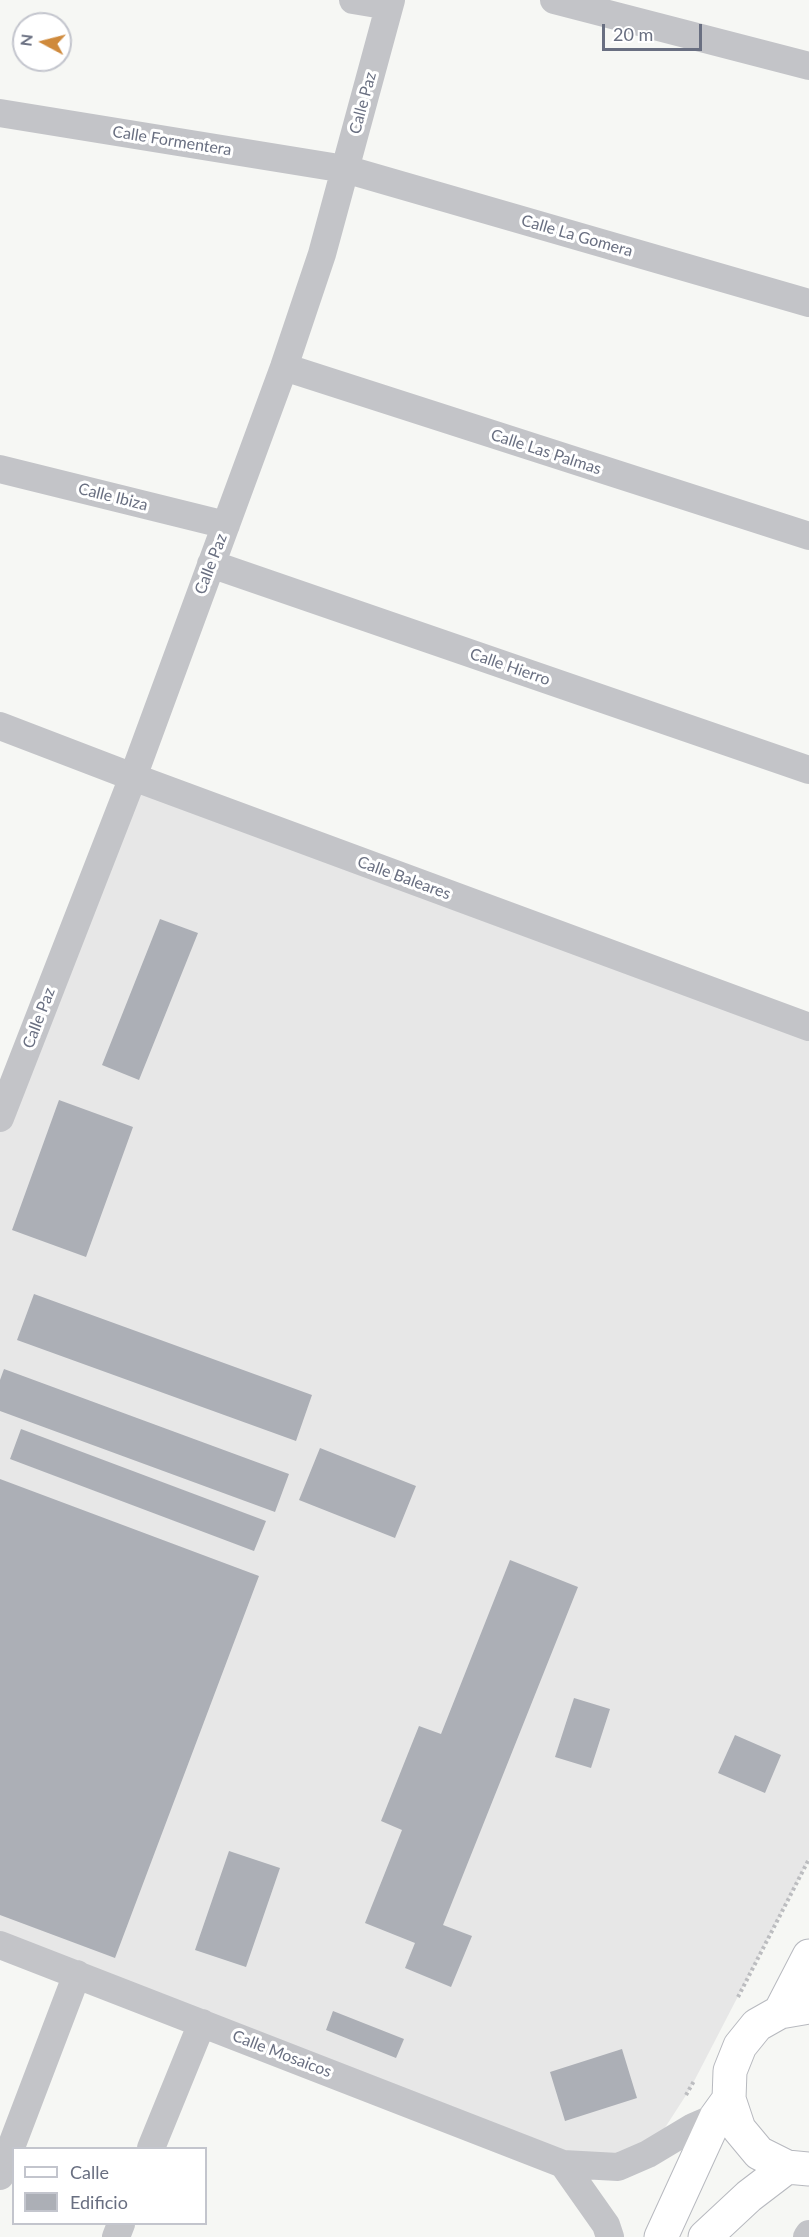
<!DOCTYPE html>
<html>
<head>
<meta charset="utf-8">
<style>
	body { margin:0 }
	#map { position:relative; width:809px; height:2237px; overflow:hidden; background:#f6f7f4; font-family:Lato,sans-serif }
	canvas { display:block }
	.legend { position:absolute; left:12px; top:2147px; width:195px; height:78px; box-sizing:border-box; background:#fff; border:2px solid #c3c5cd; margin:0; padding:8px 10px; list-style:none; font-size:18px; color:#696f81 }
	.legend li { display:flex; align-items:center; gap:12px; height:30px }
	.legend b { width:30px; border:2px solid #c3c5cd }
	.north { position:absolute; left:12px; top:12px; width:60px; height:60px; box-sizing:border-box; background:#fff; border:2px solid #c3c5cd; border-radius:50%; rotate:277deg; font-size:16px; font-weight:700; line-height:24px; text-align:center; color:#696f81 }
	.north::after { content:''; display:block; margin:auto; width:21px; height:27px; background:#cf8a3c; clip-path:polygon(50% 0,100% 100%,50% 72%,0 100%) }
	.scale { position:absolute; left:602px; top:24px; width:100px; height:27px; box-sizing:border-box; border:3px solid #696f81; border-top:0; padding-left:8px; font-size:18px; line-height:21px; white-space:nowrap; color:#696f81; -webkit-text-stroke:4px #fff; paint-order:stroke }
</style>
</head>
<body>
<div id="map">
<canvas width="809" height="2237"></canvas>
<ul class="legend">
<li><b style="height:8px;background:#fff"></b>Calle</li>
<li><b style="height:16px;background:#acafb6"></b>Edificio</li>
</ul>
<div class="north">N</div>
<div class="scale">20 m</div>
</div>
<script>
const g = document.querySelector('canvas').getContext('2d');
g.lineJoin = 'round';
function fill(path, color) {
  g.fillStyle = color;
  g.fill(path, 'evenodd');
}
function toPath(rows) {
  const path = new Path2D();
  for (const r of rows) {
    path.moveTo(r[0], r[1]);
    for (let i = 2; i < r.length; i += 2) path.lineTo(r[i], r[i + 1]);
  }
  return path;
}
function strokePath(path, color, width, dash) {
  g.strokeStyle = color;
  g.lineWidth = width;
  g.lineCap = dash ? 'butt' : 'round';
  g.setLineDash(dash || []);
  g.stroke(path);
}
function write(font, color, halo, rows, align = 'center') {
  g.font = font + ' Lato,sans-serif';
  g.lineWidth = 6;
  g.setLineDash([]);
  g.textBaseline = 'middle';
  g.strokeStyle = halo;
  g.fillStyle = color;
  for (const [text, x, y, turn = 0] of rows) {
    g.save();
    g.translate(x, y);
    g.rotate((+turn || 0) * Math.PI / 180);
    g.textAlign = isNaN(turn) ? turn : align;
    if (halo) g.strokeText(text, 0, 0);
    g.fillText(text, 0, 0);
    g.restore();
  }
}
fill(toPath([
	[133,777,809,1027,809,1859,690,2089,648,2154,563,2164,0,1945,0,1118]
]), '#e7e7e7');
fill(toPath([
	[160,919,198,933,139,1080,102,1065],
	[59,1100,133,1127,86,1257,12,1230],
	[34,1294,312,1395,296,1441,17,1340],
	[4,1369,289,1474,275,1512,0,1411,0,1380],
	[21,1429,266,1521,254,1551,10,1459],
	[320,1448,416,1486,395,1538,299,1500],
	[0,1479,259,1576,115,1958,0,1915],
	[510,1560,578,1587,443,1925,472,1936,451,1987,405,1968,415,1943,365,1923,402,1830,381,1821,419,1726,441,1734],
	[574,1698,610,1709,591,1768,555,1757],
	[735,1735,781,1755,765,1793,718,1773],
	[229,1851,280,1868,246,1967,195,1950],
	[333,2011,404,2039,396,2058,326,2030],
	[622,2049,637,2098,565,2121,550,2072]
]), '#acafb6');
const secondary = toPath([
	[809,2007,780,2012,757,2025,740,2046,730,2071,729,2099,739,2129,759,2153,787,2167,809,2169],
	[780,2012,809,1956],
	[661,2237,716,2117,729,2099],
	[705,2237,749,2196,787,2167]
]);
strokePath(secondary, '#b7b9bf', 35);
strokePath(toPath([
	[738,1997,809,1859],
	[686,2095,694,2081]
]), '#bcbdc0', 4, [3, 3]);
strokePath(toPath([
	[353,0,389,6],
	[554,0,809,66],
	[0,113,345,169,809,303],
	[284,367,809,536],
	[0,469,226,525],
	[211,564,809,770],
	[0,726,133,777,809,1027],
	[0,1118,133,777,284,367,322,254,391,0],
	[0,1945,563,2164,618,2167,648,2154,693,2127,716,2117],
	[151,2148,202,2023],
	[563,2164,606,2225,610,2237],
	[0,2176,77,1974],
	[116,2237,121,2224],
	[807,2237,809,2234]
]), '#c3c4c8', 28);
strokePath(secondary, '#fff', 33);
write('16px', '#696f81', '#fff', [
	["Calle Paz",363,103,-75],
	["Calle Formentera",172,141,9],
	["Calle La Gomera",577,236,16],
	["Calle Las Palmas",546,452,18],
	["Calle Ibiza",113,497,14],
	["Calle Paz",211,564,-69],
	["Calle Hierro",510,667,19],
	["Calle Baleares",404,878,20],
	["Calle Paz",39,1018,-69],
	["Calle Mosaicos",282,2054,21]
]);
</script>
</body>
</html>
